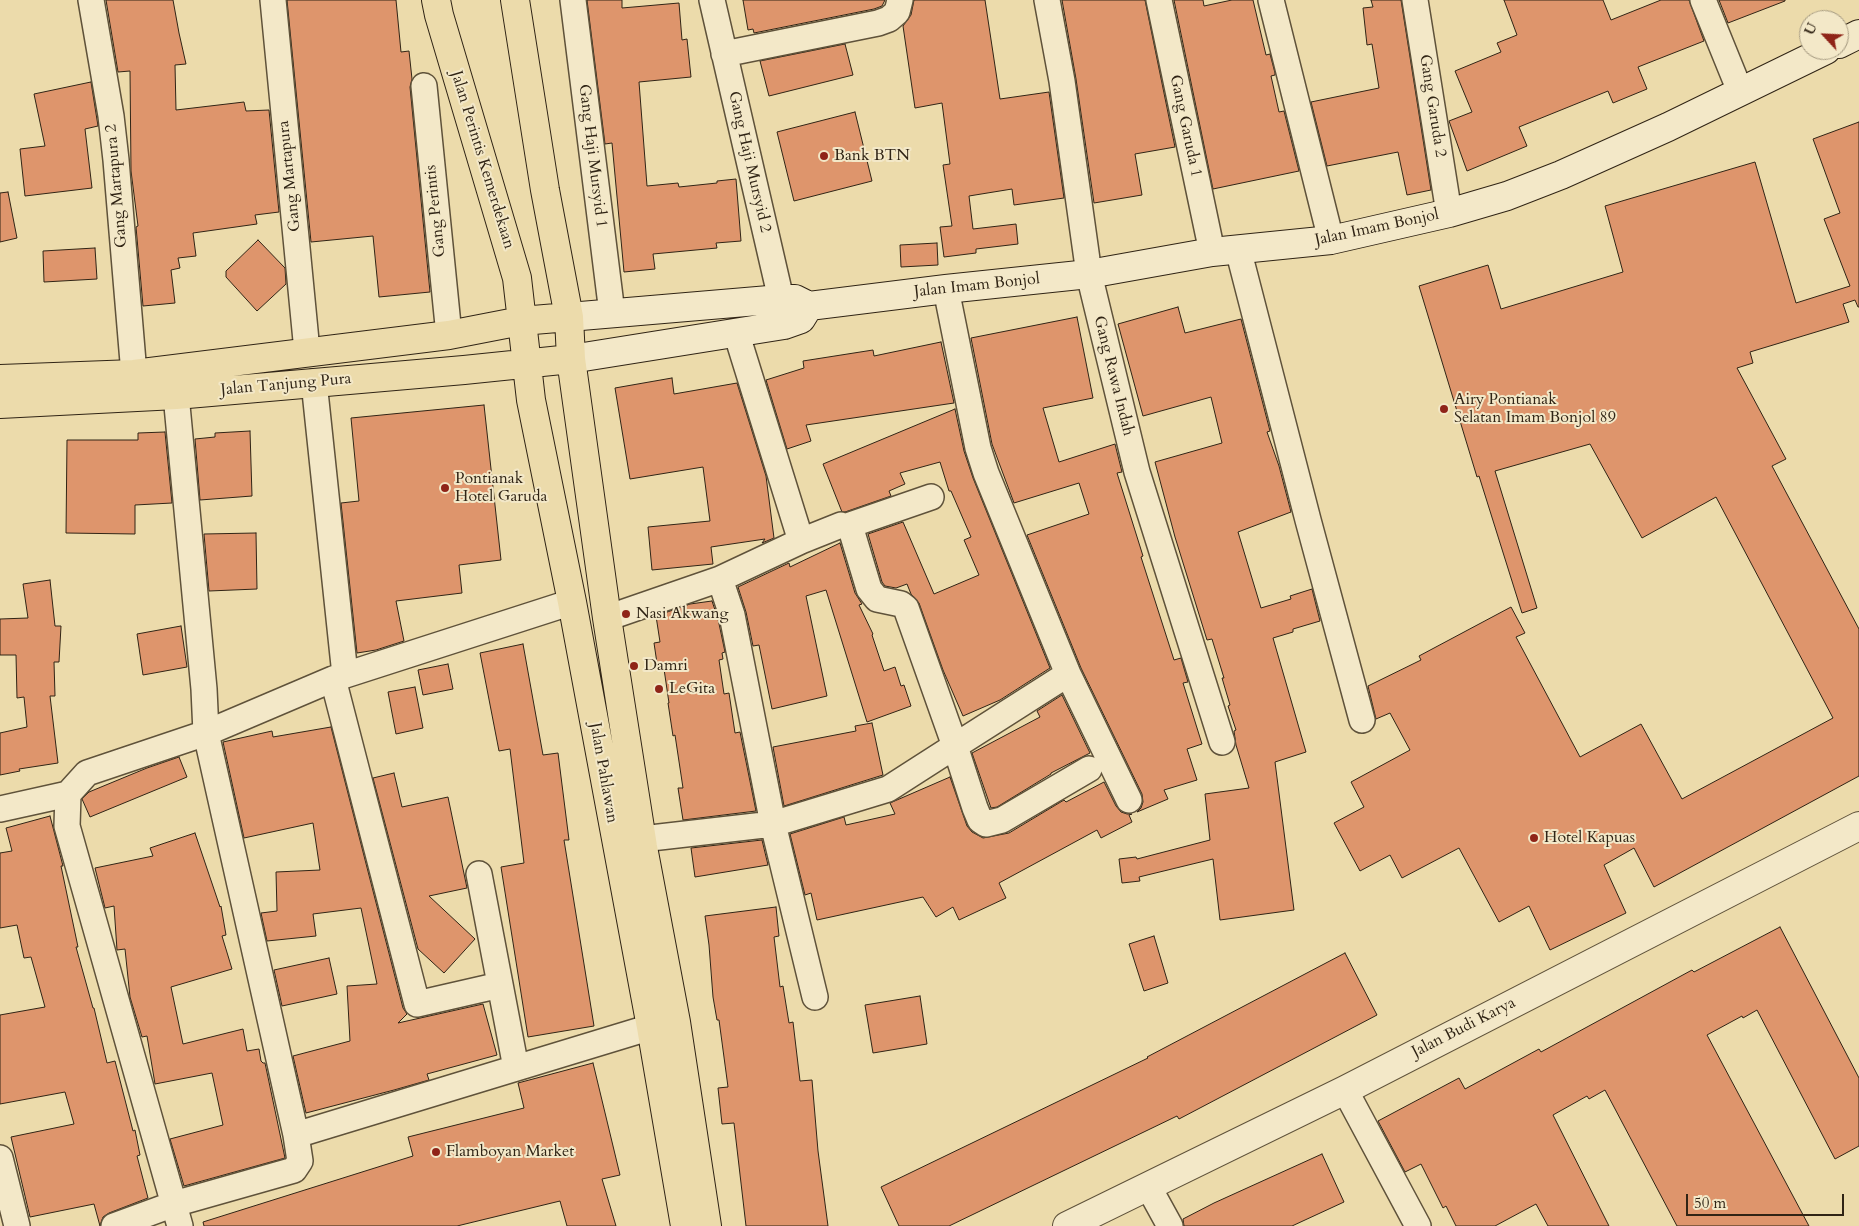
<!DOCTYPE html>
<html>
<head>
<meta charset="utf-8">
<style>
	body { margin:0 }
	#map { position:relative; width:1859px; height:1226px; overflow:hidden; background:#ecdbab; font-family:Cardo,serif }
	canvas { display:block }
	.north { position:absolute; left:1799px; top:10px; width:50px; height:50px; box-sizing:border-box; background:#f3e8c8; border:1px solid #a59a80; border-radius:50%; rotate:295deg; font-size:14px; font-weight:700; line-height:20px; text-align:center; color:#302415 }
	.north::after { content:''; display:block; margin:auto; width:18px; height:22px; background:#8f2418; clip-path:polygon(50% 0,100% 100%,50% 72%,0 100%) }
	.scale { position:absolute; left:1686px; top:1194px; width:158px; height:22px; box-sizing:border-box; border:2px solid #302415; border-top:0; padding-left:6px; font-size:15px; line-height:18px; white-space:nowrap; color:#302415; -webkit-text-stroke:4px #f3e8c8; paint-order:stroke }
</style>
</head>
<body>
<div id="map">
<canvas width="1859" height="1226"></canvas>
<div class="north">U</div>
<div class="scale">50 m</div>
</div>
<script>
const g = document.querySelector('canvas').getContext('2d');
g.lineJoin = 'round';
function fill(path, color) {
  g.fillStyle = color;
  g.fill(path, 'evenodd');
}
function toPath(rows) {
  const path = new Path2D();
  for (const r of rows) {
    path.moveTo(r[0], r[1]);
    for (let i = 2; i < r.length; i += 2) path.lineTo(r[i], r[i + 1]);
  }
  return path;
}
function strokePath(path, color, width, dash) {
  g.strokeStyle = color;
  g.lineWidth = width;
  g.lineCap = dash ? 'butt' : 'round';
  g.setLineDash(dash || []);
  g.stroke(path);
}
function write(font, color, halo, rows, align = 'center') {
  g.font = font + ' Cardo,serif';
  g.lineWidth = 4;
  g.setLineDash([]);
  g.textBaseline = 'middle';
  g.strokeStyle = halo;
  g.fillStyle = color;
  for (const [text, x, y, turn = 0] of rows) {
    g.save();
    g.translate(x, y);
    g.rotate((+turn || 0) * Math.PI / 180);
    g.textAlign = isNaN(turn) ? turn : align;
    if (halo) g.strokeText(text, 0, 0);
    g.fillText(text, 0, 0);
    g.restore();
  }
}
const building = toPath([
	[106,0,173,0,179,33,186,64,175,65,176,110,244,102,246,111,269,110,279,212,255,215,257,224,193,233,196,256,178,258,180,268,171,270,175,303,143,306,136,227,138,226,131,171,130,71,118,72,106,0],
	[287,0,396,0,401,52,409,51,412,79,410,87,430,292,379,297,373,236,311,242,287,0],
	[587,0,622,0,622,8,679,3,682,40,687,39,691,77,639,82,647,186,678,183,679,187,717,183,717,181,736,179,741,241,716,243,717,248,653,254,655,269,624,272,612,143,605,144,587,0],
	[743,0,885,0,882,6,874,9,754,33,753,29,748,30,743,0],
	[914,0,985,0,1000,99,1049,92,1064,198,1014,205,1012,189,969,196,973,229,1016,224,1018,244,976,249,976,253,944,257,940,227,952,226,943,165,950,164,942,103,915,108,903,26,911,15,914,0],
	[1062,0,1145,0,1175,147,1135,154,1142,195,1094,203,1076,79,1062,0],
	[1174,0,1203,0,1204,6,1232,0,1253,0,1266,55,1270,54,1275,73,1275,75,1271,76,1279,112,1284,111,1299,171,1213,189,1174,0],
	[1371,0,1401,0,1431,190,1407,195,1398,152,1327,166,1311,102,1379,88,1372,44,1367,45,1363,8,1373,7,1371,0],
	[1504,0,1603,0,1611,20,1661,0,1689,0,1704,41,1638,67,1647,89,1613,103,1608,91,1519,127,1527,146,1467,171,1449,121,1472,112,1455,71,1501,52,1497,43,1517,35,1504,0],
	[1719,0,1785,0,1785,1,1728,23,1719,0],
	[845,44,853,75,769,96,760,61,845,44],
	[91,82,98,126,85,129,92,188,25,196,20,149,45,146,34,94,91,82],
	[855,112,872,181,794,201,777,132,855,112],
	[1859,122,1859,307,1858,307,1855,300,1843,304,1849,322,1750,352,1753,363,1737,368,1786,459,1772,466,1859,629,1859,776,1654,887,1634,848,1604,865,1626,913,1550,950,1529,906,1499,922,1459,848,1402,878,1390,855,1360,871,1334,823,1364,807,1351,782,1410,750,1390,713,1376,719,1368,686,1421,660,1419,656,1511,607,1525,633,1516,637,1580,757,1641,724,1682,799,1833,718,1716,497,1642,538,1590,444,1495,471,1537,608,1522,613,1479,476,1477,477,1419,286,1488,265,1501,309,1623,272,1605,206,1755,162,1796,303,1850,286,1824,219,1840,213,1813,139,1859,122],
	[8,192,17,238,0,242,0,193,8,192],
	[258,240,285,268,286,284,257,311,226,277,226,271,258,240],
	[937,243,938,265,901,267,900,245,937,243],
	[95,248,97,279,44,282,43,251,95,248],
	[1178,307,1185,333,1241,319,1270,431,1267,432,1279,466,1291,512,1238,532,1261,608,1291,599,1290,596,1312,589,1320,621,1293,629,1293,632,1273,638,1306,752,1275,762,1294,910,1220,920,1213,859,1139,877,1140,881,1122,883,1119,859,1136,857,1137,859,1210,840,1205,794,1249,788,1236,745,1234,731,1236,730,1228,706,1230,705,1222,678,1224,678,1212,639,1207,640,1175,537,1155,462,1222,443,1211,397,1143,416,1118,324,1178,307],
	[1077,317,1093,398,1043,408,1059,462,1115,444,1122,472,1117,473,1143,556,1141,557,1174,660,1181,658,1188,682,1183,683,1202,744,1187,749,1197,780,1164,790,1168,799,1137,812,1141,808,1143,802,1142,794,1081,668,1027,535,1089,514,1079,483,1014,503,992,444,971,338,1077,317],
	[941,342,954,403,806,425,811,441,787,449,766,380,804,368,803,361,873,350,874,356,941,342],
	[672,378,674,394,737,383,766,476,774,538,762,543,765,539,711,547,713,564,652,570,648,527,710,521,703,467,630,479,615,388,672,378],
	[484,405,501,560,459,565,462,593,396,601,404,641,376,650,357,653,341,503,359,501,351,418,484,405],
	[955,409,964,451,973,478,1050,668,1000,700,963,716,943,670,919,603,911,594,907,584,896,588,885,586,882,582,868,534,903,522,934,594,979,575,964,540,971,537,951,491,949,491,940,462,900,473,905,484,889,491,891,496,845,512,842,512,823,464,955,409],
	[250,431,252,496,200,500,195,439,215,437,215,433,250,431],
	[165,432,172,503,135,505,135,534,66,533,67,440,138,440,138,433,165,432],
	[256,533,257,589,209,591,204,534,256,533],
	[840,543,855,593,862,604,859,605,873,634,872,635,884,671,895,667,901,686,904,685,911,706,867,722,826,590,806,596,827,696,772,709,759,645,753,646,746,612,738,587,789,563,790,567,840,543],
	[50,580,55,626,61,626,59,662,54,662,55,696,50,696,58,763,19,769,20,771,0,775,0,733,27,727,24,697,17,698,16,655,0,655,0,619,28,618,23,584,50,580],
	[712,601,718,619,725,652,722,653,723,659,719,660,724,694,729,693,735,733,740,732,756,811,683,820,678,788,683,788,675,735,673,736,668,703,669,703,664,669,658,670,654,643,660,642,656,616,690,604,712,601],
	[181,626,187,667,143,675,137,634,181,626],
	[523,644,543,755,558,753,569,840,564,840,594,1026,528,1037,501,867,524,863,510,749,499,751,480,653,523,644],
	[448,664,453,689,423,695,418,670,448,664],
	[415,687,423,728,396,734,388,692,415,687],
	[1062,695,1090,753,1051,773,1051,774,997,807,991,808,972,753,1040,717,1037,711,1062,695],
	[872,723,883,775,784,806,773,747,856,731,855,726,872,723],
	[331,727,403,1008,407,1014,398,1023,483,1004,497,1055,427,1074,429,1080,394,1090,306,1113,293,1056,350,1041,347,986,377,984,361,908,313,914,316,936,267,941,261,913,277,911,276,872,320,870,313,823,244,838,223,742,272,731,273,737,331,727],
	[179,757,187,777,90,817,82,799,89,792,147,768,179,757],
	[394,773,402,807,448,797,467,888,429,896,475,939,444,973,418,949,373,778,394,773],
	[950,777,967,826,972,832,983,838,1009,833,1064,800,1066,802,1104,782,1116,806,1121,812,1127,814,1132,814,1129,815,1132,822,1101,838,1097,830,999,883,1006,898,959,920,953,907,936,917,923,897,817,920,811,893,805,895,790,834,844,817,846,825,895,814,890,803,950,777],
	[50,816,63,866,61,866,78,947,76,947,93,1008,94,1008,107,1063,115,1061,133,1131,135,1130,140,1155,137,1156,148,1198,109,1213,103,1217,100,1226,94,1204,30,1217,11,1137,74,1124,65,1092,0,1104,0,1015,45,1007,31,957,24,958,17,925,0,928,0,853,12,851,6,828,50,816],
	[195,833,220,907,221,906,226,935,222,936,232,969,171,987,183,1044,243,1029,247,1051,259,1049,261,1061,263,1063,265,1063,285,1158,184,1186,170,1139,223,1125,212,1073,155,1084,147,1036,142,1037,130,997,125,949,117,950,114,906,105,908,95,868,153,856,150,848,195,833],
	[762,840,768,865,695,877,691,848,762,840],
	[776,907,779,936,774,937,780,987,783,986,789,1023,793,1022,800,1081,812,1080,818,1151,828,1226,746,1226,734,1123,722,1124,718,1088,728,1087,719,1020,717,1020,713,997,709,945,705,916,776,907],
	[1780,927,1859,1078,1859,1146,1835,1159,1757,1010,1743,1018,1742,1016,1707,1035,1809,1226,1677,1226,1605,1090,1589,1099,1587,1096,1553,1115,1609,1226,1548,1226,1536,1204,1495,1226,1456,1226,1446,1206,1443,1208,1421,1164,1405,1172,1378,1121,1459,1078,1465,1089,1539,1049,1541,1052,1692,970,1694,972,1780,927],
	[1154,936,1168,983,1144,991,1129,944,1154,936],
	[1345,953,1377,1015,1179,1119,1177,1116,949,1226,899,1226,881,1187,1148,1058,1147,1057,1345,953],
	[329,958,337,994,282,1006,274,970,329,958],
	[920,996,927,1044,873,1053,865,1005,920,996],
	[593,1063,620,1175,602,1179,616,1226,567,1226,560,1201,457,1226,204,1226,203,1222,413,1156,408,1137,524,1108,518,1083,593,1063],
	[1322,1154,1344,1202,1292,1226,1184,1226,1183,1219,1214,1203,1322,1154]
]);
fill(building, '#de956c');
strokePath(building, '#302415', 1);
const minor = toPath([
	[91,0,111,116,116,160,134,374],
	[273,0,307,351],
	[573,0,612,313],
	[712,0,781,299,783,320],
	[1047,0,1062,81,1089,274,1137,472,1222,742],
	[1159,0,1212,252],
	[1271,0,1331,240],
	[1415,0,1449,213],
	[1703,0,1740,91],
	[724,54,878,23,889,19,897,12,900,0],
	[424,86,449,335],
	[1238,249,1308,520,1362,720],
	[946,289,978,448,986,473,1068,674,1129,800],
	[736,332,801,541,841,525,851,529,869,589,877,599,901,604,906,608,955,746,1068,674],
	[314,382,345,675],
	[176,395,204,689,206,733,296,1135],
	[847,526,931,497],
	[720,579,801,541],
	[607,618,720,579,732,615,773,824,815,997],
	[333,679,417,1004,500,985],
	[0,809,68,794],
	[642,839,773,824,888,789,955,746,975,808,980,820,986,824,1002,820,1089,769],
	[479,874,516,1068],
	[1345,1090,1418,1226],
	[0,1158,17,1226],
	[1148,1186,1170,1226],
	[114,1226,174,1204,294,1170,300,1161,296,1135,651,1027],
	[180,1226,67,826,68,794,87,773,206,733,333,679,572,602]
]);
const tertiary = toPath([
	[1067,1226,1345,1090,1859,826]
]);
const secondary = toPath([
	[1839,44,1859,34],
	[569,317,781,299,795,299,809,306,946,289,1089,274,1212,252,1331,240,1449,213,1507,196,1561,175,1668,127,1826,50],
	[571,359,784,325,801,319,809,306]
]);
const trunk = toPath([
	[436,0,439,15,517,278,531,400,572,602,651,1027,685,1226],
	[515,0,545,190,569,317,571,359,607,618,643,847,676,1022,707,1226],
	[0,379,134,374,449,335,521,321,569,317],
	[0,404,176,395,464,370,571,359]
]);
strokePath(minor, '#5f523a', 28);
strokePath(tertiary, '#5f523a', 30);
strokePath(secondary, '#302415', 30);
strokePath(trunk, '#302415', 30);
strokePath(minor, '#f3e8c8', 25);
strokePath(tertiary, '#f3e8c8', 28);
strokePath(secondary, '#f3e8c8', 28);
strokePath(trunk, '#ecdbab', 28);
for (const [x, y, r, color] of [
	[824,156,5,"#8f2418"],
	[1444,409,5,"#8f2418"],
	[445,488,5,"#8f2418"],
	[626,614,5,"#8f2418"],
	[634,666,5,"#8f2418"],
	[659,689,5,"#8f2418"],
	[1534,838,5,"#8f2418"],
	[436,1152,5,"#8f2418"]
]) {
  const dot = new Path2D();
  dot.arc(x, y, r, 0, 2 * Math.PI);
  g.fillStyle = color;
  g.fill(dot);
  strokePath(dot, '#f3e8c8', 2);
}
write('16px', '#302415', '#f3e8c8', [
	["Gang Garuda 2",1432,106,81],
	["Gang Garuda 1",1185,126,78],
	["Gang Haji Mursyid 1",592,156,83],
	["Jalan Perintis Kemerdekaan",482,160,73],
	["Gang Haji Mursyid 2",749,162,77],
	["Gang Martapura",290,176,-96],
	["Gang Martapura 2",117,186,-95],
	["Gang Perintis",436,211,-96],
	["Jalan Imam Bonjol",1377,228,-12],
	["Jalan Imam Bonjol",977,286,-6],
	["Gang Rawa Indah",1113,376,76],
	["Jalan Tanjung Pura",286,385,-5],
	["Jalan Pahlawan",603,773,80],
	["Jalan Budi Karya",1464,1028,-27]
]);
write('16px', '#302415', '#f3e8c8', [
	["Bank BTN",834,156],
	["Airy Pontianak",1454,400],
	["Selatan Imam Bonjol 89",1454,418],
	["Pontianak",455,479],
	["Hotel Garuda",455,497],
	["Nasi Akwang",636,614],
	["Damri",644,666],
	["LeGita",669,689],
	["Hotel Kapuas",1544,838],
	["Flamboyan Market",446,1152]
], 'left');
</script>
</body>
</html>
